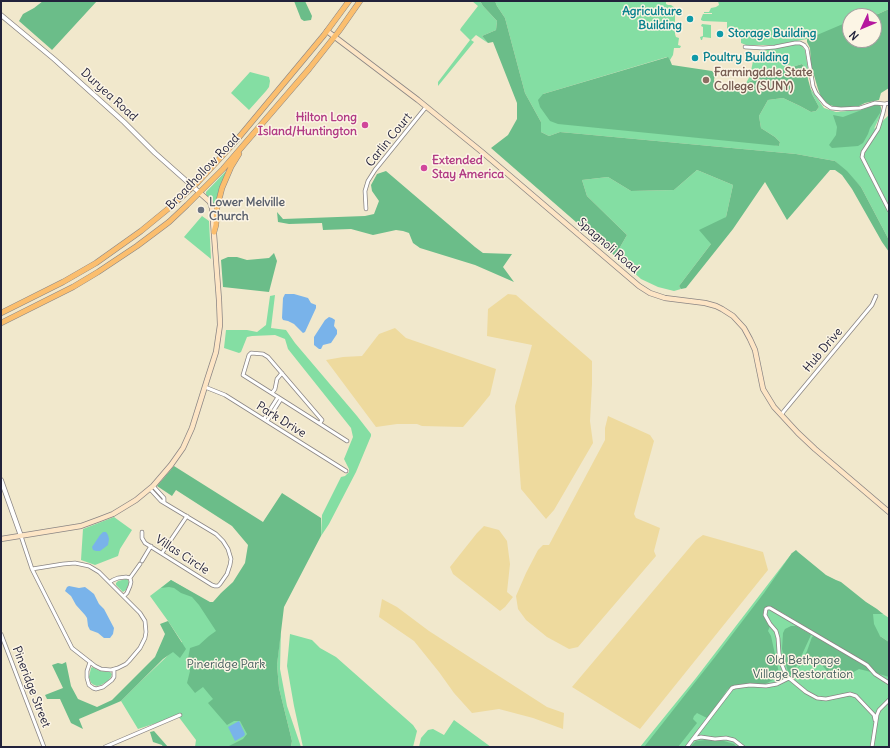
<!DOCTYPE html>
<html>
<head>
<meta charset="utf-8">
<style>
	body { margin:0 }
	#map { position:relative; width:890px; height:748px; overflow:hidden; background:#f1e8cc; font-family:Delius,sans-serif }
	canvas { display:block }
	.frame { position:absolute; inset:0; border:2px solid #22223b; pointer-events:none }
	.north { position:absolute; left:842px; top:8px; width:40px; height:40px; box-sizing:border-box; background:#fcf5e5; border:1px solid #a5a1a1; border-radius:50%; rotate:226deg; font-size:11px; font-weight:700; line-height:16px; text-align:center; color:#22223b }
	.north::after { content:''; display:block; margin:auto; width:14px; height:18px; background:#b5179e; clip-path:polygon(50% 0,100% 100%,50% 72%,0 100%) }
</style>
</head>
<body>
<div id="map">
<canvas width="890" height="748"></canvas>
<div class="frame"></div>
<div class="north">N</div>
</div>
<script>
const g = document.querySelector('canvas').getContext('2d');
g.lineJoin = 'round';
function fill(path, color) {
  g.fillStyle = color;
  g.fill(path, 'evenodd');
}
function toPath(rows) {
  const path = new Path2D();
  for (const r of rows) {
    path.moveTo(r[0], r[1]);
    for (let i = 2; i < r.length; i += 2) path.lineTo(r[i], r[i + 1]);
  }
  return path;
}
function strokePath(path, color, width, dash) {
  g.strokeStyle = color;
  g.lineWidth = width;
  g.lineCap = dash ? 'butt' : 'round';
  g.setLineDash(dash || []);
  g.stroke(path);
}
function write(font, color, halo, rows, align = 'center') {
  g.font = font + ' Delius,sans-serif';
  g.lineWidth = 3;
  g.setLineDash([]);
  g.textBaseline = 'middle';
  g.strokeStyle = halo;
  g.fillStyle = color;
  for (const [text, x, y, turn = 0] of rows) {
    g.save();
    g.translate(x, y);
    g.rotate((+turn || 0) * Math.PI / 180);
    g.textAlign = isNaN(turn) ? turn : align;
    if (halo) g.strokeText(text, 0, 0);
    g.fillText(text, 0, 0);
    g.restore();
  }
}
fill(toPath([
	[472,1,480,1,483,6,497,21,496,30,482,36,488,43,476,35,471,40,474,42,438,86,438,82,470,40,460,30,461,28,478,6],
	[495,1,666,1,666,4,668,5,671,5,675,8,675,34,676,37,679,38,678,45,681,46,680,48,674,48,673,55,670,60,667,57,543,94,779,146,780,142,775,137,761,128,759,116,768,100,783,98,800,106,811,112,816,111,819,107,812,94,810,88,824,108,836,112,859,110,875,105,880,105,882,112,874,129,889,115,889,240,861,187,835,161,796,154,560,132,549,136,541,132,541,122,525,93,505,18,497,6],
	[718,1,889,1,889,9,878,14,871,16,850,16,850,23,824,35,807,39,776,45,746,45,741,43,741,30,727,29,727,22,703,21,701,20,701,19,703,14,712,14,712,13,704,13,704,12,709,12,711,8,716,7,719,5],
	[702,24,711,25,711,38,703,37,702,40,701,40,700,37,703,36,703,27,701,26],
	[797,44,801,45,805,50,808,69,808,81,805,68,802,64,765,75,746,83,750,76,753,61,758,62,761,56,766,55,767,51,757,50,756,49],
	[250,72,269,77,270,81,269,87,266,91,249,110,231,93],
	[697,170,733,185,726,217,711,244,679,286,681,289,674,291,658,287,641,279,615,256,627,235,587,196,582,180,608,177,631,191,674,190],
	[226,171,215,204,214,204,207,196,206,194,206,192],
	[202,216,209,221,211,259,184,237],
	[275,295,271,328,286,330,295,343,357,416,371,434,371,436,356,472,329,524,321,536,322,515,341,477,345,476,349,472,349,469,344,459,353,437,351,428,288,349,285,339,275,335,252,336,247,337,241,352,239,353,224,348,226,330,247,330,257,332,266,325,270,296],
	[114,517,132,530,120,549,118,556,95,565,81,560,83,529],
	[792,553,889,618,889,642,880,636,873,633,889,644,889,747,640,747,696,678],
	[126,579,128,580,129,583,126,590,123,592,116,585,116,583,118,581],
	[171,580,210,603,289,747,195,747,196,740,178,716,138,729,121,701,139,683,182,642,168,621,150,596],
	[281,627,280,669,287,706,301,747,291,747,292,741,279,688,277,665],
	[290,634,312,640,320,648,336,657,413,725,417,731,413,747,303,747,294,706,287,666],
	[92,667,100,671,110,672,112,674,111,677,108,681,101,685,97,686,94,685,91,683,89,677,91,668],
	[454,720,491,747,419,747,421,738,428,730,433,729,444,735]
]), '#84dea3');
fill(toPath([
	[43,1,97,1,52,50,51,49,19,21,23,14,34,8],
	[294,1,305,1,312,16,311,20,304,21,301,19],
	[480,1,495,1,497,6,505,18,525,93,541,122,541,132,549,136,560,132,796,154,835,161,847,171,861,187,889,240,889,252,882,242,852,189,842,175,835,170,830,170,787,220,765,182,733,229,686,288,681,289,679,286,711,244,699,230,726,217,733,185,697,170,674,190,631,191,608,177,582,180,587,196,627,235,615,256,491,148,508,135,517,119,517,103,493,42,488,43,482,36,496,30,497,21,483,6],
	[889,9,889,88,881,93,879,100,865,103,859,106,842,108,829,105,821,97,818,89,811,65,810,48,807,42,807,39,811,35,817,35,850,21,850,40,874,40,874,16,870,16,878,14],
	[668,57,670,60,672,65,712,71,715,74,714,80,716,87,724,90,741,85,765,75,802,64,805,68,812,94,819,107,816,111,811,112,800,106,783,98,768,100,759,116,761,128,775,137,780,142,779,146,558,124,550,121,540,107,538,100,543,94],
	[875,105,880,105,881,108,880,113,870,128,868,134,863,143,858,146,832,148,829,145,836,135,837,127,833,115,843,117],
	[386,171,475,247,483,253,512,254,503,267,514,282,475,265,420,248,413,243,409,233,403,231,396,230,373,235,351,229,323,230,322,223,289,224,278,222,277,212,283,219,365,216,374,214,379,201,372,191,371,185,377,174],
	[274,253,277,261,269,292,223,287,221,260,228,257,237,257,247,260,269,258],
	[174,466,263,522,282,493,321,518,321,536,284,607,277,665,279,688,292,741,291,747,227,747,243,739,247,734,240,721,234,721,227,725,208,703,213,699,203,687,195,693,187,683,190,671,187,664,190,648,199,645,209,636,216,631,199,605,192,597,181,593,174,588,169,587,161,588,171,580,210,602,213,602,221,593,233,582,245,563,248,545,232,526,176,490,172,496,157,486],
	[796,550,798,552,826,575,836,580,841,582,866,602,877,609,883,614,873,614,874,624,880,636,889,642,889,677,876,673,865,663,783,613,770,607,766,608,763,612,764,617,770,626,768,631,771,636,779,673,777,678,765,684,745,684,736,685,731,687,727,690,710,716,707,718,697,713,694,716,693,719,697,723,678,747,644,747,715,657,764,593,792,553],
	[168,621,186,649,180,658,173,652,163,659,121,701,79,719,83,729,71,723,60,699,47,699,45,695,63,688,52,665,58,663,62,664,66,662,71,686,78,699,97,707,112,700,155,657,165,634,160,624],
	[791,626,796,626,810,634,811,635,799,661,793,673,790,675,788,672,782,649,783,633,785,629],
	[814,636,862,664,868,668,871,672,859,669,841,679,836,679,832,677,822,665,810,659,807,659,804,661,797,670,807,651,812,637],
	[154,731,168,747,163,747,162,745,153,742,150,732],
	[706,740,724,741,734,744,737,747,690,747,696,741]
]), '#6bbd89');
fill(toPath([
	[508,294,516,295,592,361,592,384,590,421,593,443,554,510,546,519,521,489,515,406,532,345,487,336,488,309],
	[395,328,406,338,496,369,490,395,477,411,463,427,422,426,417,424,397,424,376,427,326,360,343,357,362,356,379,334],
	[608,416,650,435,654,441,634,514,636,518,660,528,654,551,656,556,578,647,569,649,547,637,526,620,518,609,516,596,526,573,538,550,543,545,549,545,605,440,605,428],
	[484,526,499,530,507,541,510,564,507,592,513,597,505,607,500,611,453,574,450,567,477,533],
	[703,535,763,552,768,570,640,729,572,687,696,540],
	[382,599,397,607,429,631,547,707,564,713,563,729,533,718,499,709,472,713,454,693,439,672,414,641,379,617]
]), '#eeda9e');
fill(toPath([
	[285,294,294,294,308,298,311,303,316,305,316,308,310,321,305,332,303,333,294,324,288,321,283,320,282,318,283,298],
	[329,317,332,318,335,320,334,326,337,330,337,334,331,343,323,345,321,349,319,349,314,345,314,337,325,320],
	[103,532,106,532,108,535,109,539,108,545,100,551,96,551,93,550,92,547,100,535],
	[69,586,79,588,85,587,89,590,94,594,99,604,104,609,114,628,113,634,110,638,104,638,98,633,90,630,88,626,87,618,85,615,76,605,71,596,65,591,67,587],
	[239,721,245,734,244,736,235,741,228,727]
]), '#79b3ea');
const minor = toPath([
	[745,47,763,48,775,47,795,43,800,43,804,45,807,49,813,86,816,93,825,104,831,108,841,109,860,108,875,103,885,104],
	[889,103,885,104,883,113,878,129,863,152,862,157,889,210],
	[366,209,365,191,368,181,375,170,426,107],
	[205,387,225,395,346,471],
	[272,393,275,389,277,379,282,373],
	[781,415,784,411,872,305,876,296],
	[264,419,278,397],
	[267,421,281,399],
	[320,423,322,420,268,357,263,354,251,353,249,355,243,375,281,399,347,441],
	[153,486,164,498,164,502],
	[142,532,142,538,145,543,212,585,215,586,218,586,220,584,227,574,230,565,231,559,228,549,223,541,216,534,161,501,150,489],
	[21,536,32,569,72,648,95,666,101,669,111,670,118,668,126,664,129,661,140,648,145,638,146,632,145,621,140,613,99,572,89,566,75,563,63,564,32,569],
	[162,553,187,516],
	[142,561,151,546],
	[130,578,140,564],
	[110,582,113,580,118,578,126,577,130,578,131,582,130,586,127,593,124,596],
	[1,634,44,747],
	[90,662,87,671,87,678,89,685,93,688,96,689,103,687,112,680,114,677,114,669],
	[875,720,874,715,856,696,850,694,826,699,817,698,806,692,789,678,786,675,782,665,779,653,778,638,776,631,770,624,765,615,766,609,768,608,770,608,862,662,867,665,875,674,889,683],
	[693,739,732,688,735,687,750,685,766,686,777,684,789,678],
	[105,747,180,715],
	[687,747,693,739,701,737,715,739,726,738,734,740,743,747],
	[872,747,877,715,879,710,889,700]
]);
const tertiary = toPath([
	[1,15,54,59,124,122,155,153,200,193],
	[1,480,21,536]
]);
const secondary = toPath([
	[327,31,418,100,482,152,639,286,650,293,665,298,705,303,716,306,722,309,733,316,744,328,750,339,755,350,763,389,774,407,798,433,815,449,889,512],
	[1,539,81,526,100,519,113,514,136,500,153,486,171,465,183,448,192,428,207,380,216,352,220,325,219,300,212,208,210,202,200,193]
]);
const primary = toPath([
	[214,232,216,225,217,208,222,188,231,167,239,154],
	[1,313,63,282,96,263,141,231,174,204,198,182,235,142,324,35,349,1],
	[1,323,73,287,98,272,137,246,169,222,187,205,223,169,309,69,339,31,360,1]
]);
strokePath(minor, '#8a8584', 4.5);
strokePath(tertiary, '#8a8584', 5.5);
strokePath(secondary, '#8a8584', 6);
strokePath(primary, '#8a8584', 6);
strokePath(minor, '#fff', 3);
strokePath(tertiary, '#fff', 4);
strokePath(secondary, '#fde5c5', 4.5);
strokePath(primary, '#fbbe6e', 5);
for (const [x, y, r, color] of [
	[690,19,4,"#0f9aa8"],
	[720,34,4,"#0f9aa8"],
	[695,58,4,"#0f9aa8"],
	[706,80,4,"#8d6e63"],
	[365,125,4,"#d1479c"],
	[424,168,4,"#d1479c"],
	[201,210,4,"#6b7280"]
]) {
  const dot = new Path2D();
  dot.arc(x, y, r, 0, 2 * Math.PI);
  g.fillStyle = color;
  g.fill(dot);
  strokePath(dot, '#fcf5e5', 1.5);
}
write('bold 12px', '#0d838f', '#fcf5e5', [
	["Agriculture",682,12,"right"],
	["Building",682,26,"right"],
	["Storage Building",728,34],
	["Poultry Building",703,58]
], 'left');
write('bold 12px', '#785e54', '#fcf5e5', [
	["Farmingdale State",714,73],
	["College (SUNY)",714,87]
], 'left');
write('12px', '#22223b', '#fcf5e5', [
	["Duryea Road",109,95,42],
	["Carlin Court",389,140,-51],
	["Broadhollow Road",203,172,-46],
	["Spagnoli Road",608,246,41],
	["Hub Drive",823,350,-50],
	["Park Drive",281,420,32],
	["Villas Circle",182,555,33],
	["Pineridge Street",31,687,69]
]);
write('bold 12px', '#b23c85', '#fcf5e5', [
	["Hilton Long",357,118],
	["Island/Huntington",357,132],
	["Extended",432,161,"left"],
	["Stay America",432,175,"left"]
], 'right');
write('bold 12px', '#5b616d', '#fcf5e5', [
	["Lower Melville",209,203],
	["Church",209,217]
], 'left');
write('12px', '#3f5a5a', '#fcf5e5', [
	["Old Bethpage",803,661],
	["Village Restoration",803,675],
	["Pineridge Park",226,665]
]);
</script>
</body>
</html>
